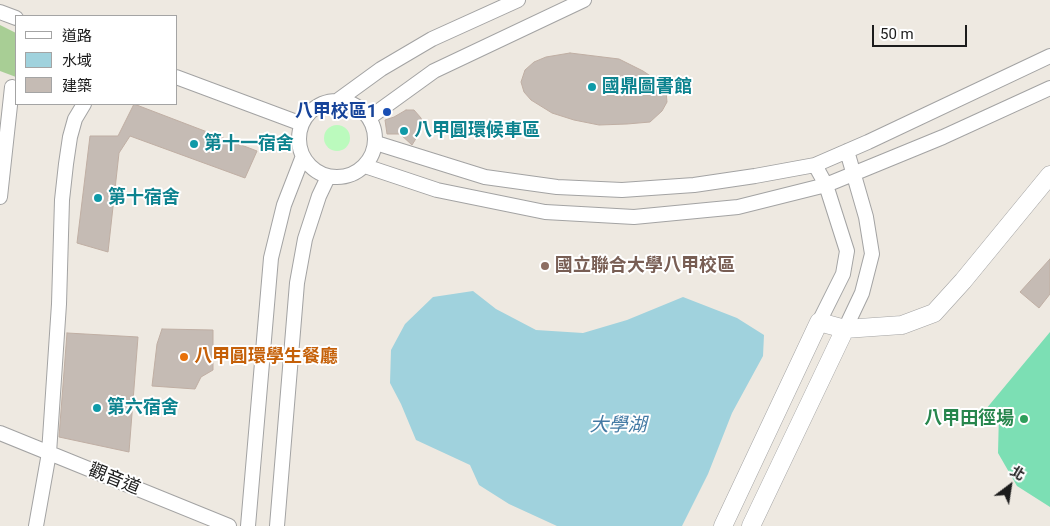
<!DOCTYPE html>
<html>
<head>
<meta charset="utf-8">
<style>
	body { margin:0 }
	#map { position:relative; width:1050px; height:526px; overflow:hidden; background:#eee9e1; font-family:Roboto,"Noto Sans TC",sans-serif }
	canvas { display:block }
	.legend { position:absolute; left:15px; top:15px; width:162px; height:90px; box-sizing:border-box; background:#fff; border:1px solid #a4a4a4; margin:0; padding:6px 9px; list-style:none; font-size:15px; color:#1c1c1c }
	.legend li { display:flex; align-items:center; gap:10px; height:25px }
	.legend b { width:25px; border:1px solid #a4a4a4 }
	.north { position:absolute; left:985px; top:461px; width:50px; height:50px; -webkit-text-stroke:4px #fff; paint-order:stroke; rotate:31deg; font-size:14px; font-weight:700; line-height:20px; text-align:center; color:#1c1c1c }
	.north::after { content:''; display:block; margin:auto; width:18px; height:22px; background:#1c1c1c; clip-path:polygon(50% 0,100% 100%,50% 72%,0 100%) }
	.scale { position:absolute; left:872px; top:25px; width:95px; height:22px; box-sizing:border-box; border:2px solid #1c1c1c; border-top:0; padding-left:6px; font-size:15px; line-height:18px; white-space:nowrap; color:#1c1c1c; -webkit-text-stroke:4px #fff; paint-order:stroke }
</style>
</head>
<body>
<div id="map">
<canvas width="1050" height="526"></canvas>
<ul class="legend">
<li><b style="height:6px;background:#fff"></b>道路</li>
<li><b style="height:14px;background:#a0d2dd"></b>水域</li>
<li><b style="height:14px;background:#c5bbb4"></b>建築</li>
</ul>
<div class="north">北</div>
<div class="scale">50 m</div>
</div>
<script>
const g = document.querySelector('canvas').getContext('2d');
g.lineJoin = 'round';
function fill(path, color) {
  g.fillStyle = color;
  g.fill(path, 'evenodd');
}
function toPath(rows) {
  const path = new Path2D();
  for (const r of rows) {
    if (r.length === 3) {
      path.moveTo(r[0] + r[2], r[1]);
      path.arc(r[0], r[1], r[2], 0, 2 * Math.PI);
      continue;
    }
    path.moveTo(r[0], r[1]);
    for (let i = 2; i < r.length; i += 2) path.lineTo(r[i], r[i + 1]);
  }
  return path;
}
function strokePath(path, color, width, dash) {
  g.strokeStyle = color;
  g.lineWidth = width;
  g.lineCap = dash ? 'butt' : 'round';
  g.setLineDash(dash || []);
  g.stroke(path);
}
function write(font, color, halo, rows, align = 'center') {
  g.font = font + ' Roboto,"Noto Sans TC",sans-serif';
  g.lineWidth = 4;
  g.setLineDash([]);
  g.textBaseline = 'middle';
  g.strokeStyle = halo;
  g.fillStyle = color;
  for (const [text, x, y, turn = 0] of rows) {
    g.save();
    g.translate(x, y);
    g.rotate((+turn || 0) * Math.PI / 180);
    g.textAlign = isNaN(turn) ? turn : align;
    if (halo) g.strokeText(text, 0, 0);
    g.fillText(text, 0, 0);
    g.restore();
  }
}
fill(toPath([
	[0,25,16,33,16,77,0,71]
]), '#a8ce95');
fill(toPath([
	[337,138,13]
]), '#bbfabd');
fill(toPath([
	[1050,332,1050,507,1017,486,998,453,999,413,986,409]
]), '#7cdfb4');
fill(toPath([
	[473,291,496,309,536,330,583,333,627,320,683,297,737,318,764,335,763,356,732,413,708,474,682,526,557,526,509,504,479,485,470,465,416,440,401,404,390,383,391,350,405,324,433,297]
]), '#a0d2dd');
const building = toPath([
	[570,53,619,59,643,71,658,81,666,91,667,102,662,111,650,122,627,124,599,125,574,120,552,113,531,100,524,92,521,82,525,70,534,62,546,57,570,53],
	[134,104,257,151,245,178,130,136,119,153,108,252,77,243,90,136,118,136,134,104],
	[406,110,414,110,421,118,423,127,412,145,400,134,387,134,385,120,394,117,406,110],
	[1050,259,1050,294,1039,308,1020,292,1050,259],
	[162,329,213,330,213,370,201,377,195,389,152,386,157,344,162,329],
	[67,333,138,337,129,452,59,437,67,333]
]);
fill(building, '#c5bbb4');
strokePath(building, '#bfaea3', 1);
const minor = toPath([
	[0,12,16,18],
	[176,77,302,124],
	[337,139,38],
	[337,101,381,69,432,39,518,0],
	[369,118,434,71,584,0],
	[376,143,485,177,557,187,622,190,694,185,755,176,815,165,868,142,1050,56],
	[815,165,826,185,847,251,843,274,819,322],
	[365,166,437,190,545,212,634,217,738,207,826,185,943,137,1050,88],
	[0,197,12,87],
	[845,329,862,293,872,254,866,217,847,151],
	[0,433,229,526],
	[36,526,49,453,59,304,62,200,66,164,70,137,75,119,84,104],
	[248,526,271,258,284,205,303,156],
	[277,526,297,283,305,239,319,196,328,177]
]);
const tertiary = toPath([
	[723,526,819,322,845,329,902,325,934,313,963,281,1050,175],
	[751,526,845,329]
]);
strokePath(minor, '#a3a3a3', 16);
strokePath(tertiary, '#a3a3a3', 19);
strokePath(minor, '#fff', 14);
strokePath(tertiary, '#fff', 18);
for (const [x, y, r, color] of [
	[592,87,5,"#0f9aa8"],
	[387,112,5,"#1a4fb4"],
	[404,131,5,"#0f9aa8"],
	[194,144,5,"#0f9aa8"],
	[98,198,5,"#0f9aa8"],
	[545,266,5,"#8d6e63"],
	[184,357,5,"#e8710a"],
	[97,408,5,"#0f9aa8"],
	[1024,419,5,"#2e9e5b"]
]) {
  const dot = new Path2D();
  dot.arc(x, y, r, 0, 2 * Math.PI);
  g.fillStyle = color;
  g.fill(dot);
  strokePath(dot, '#fff', 2);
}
write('bold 18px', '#0d838f', '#fff', [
	["國鼎圖書館",602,87],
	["八甲圓環候車區",414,131],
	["第十一宿舍",204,144],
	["第十宿舍",108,198],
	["第六宿舍",107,408]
], 'left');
write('bold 18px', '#164399', '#fff', [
	["八甲校區1",377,112]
], 'right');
write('bold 18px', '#785e54', '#fff', [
	["國立聯合大學八甲校區",555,266]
], 'left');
write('bold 18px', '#c56008', '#fff', [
	["八甲圓環學生餐廳",194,357]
], 'left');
write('bold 18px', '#27864d', '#fff', [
	["八甲田徑場",1014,419]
], 'right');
write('18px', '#1c1c1c', '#fff', [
	["觀音道",114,480,22]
]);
write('italic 19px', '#447aa4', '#fff', [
	["大學湖",618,426]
]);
</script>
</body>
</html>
